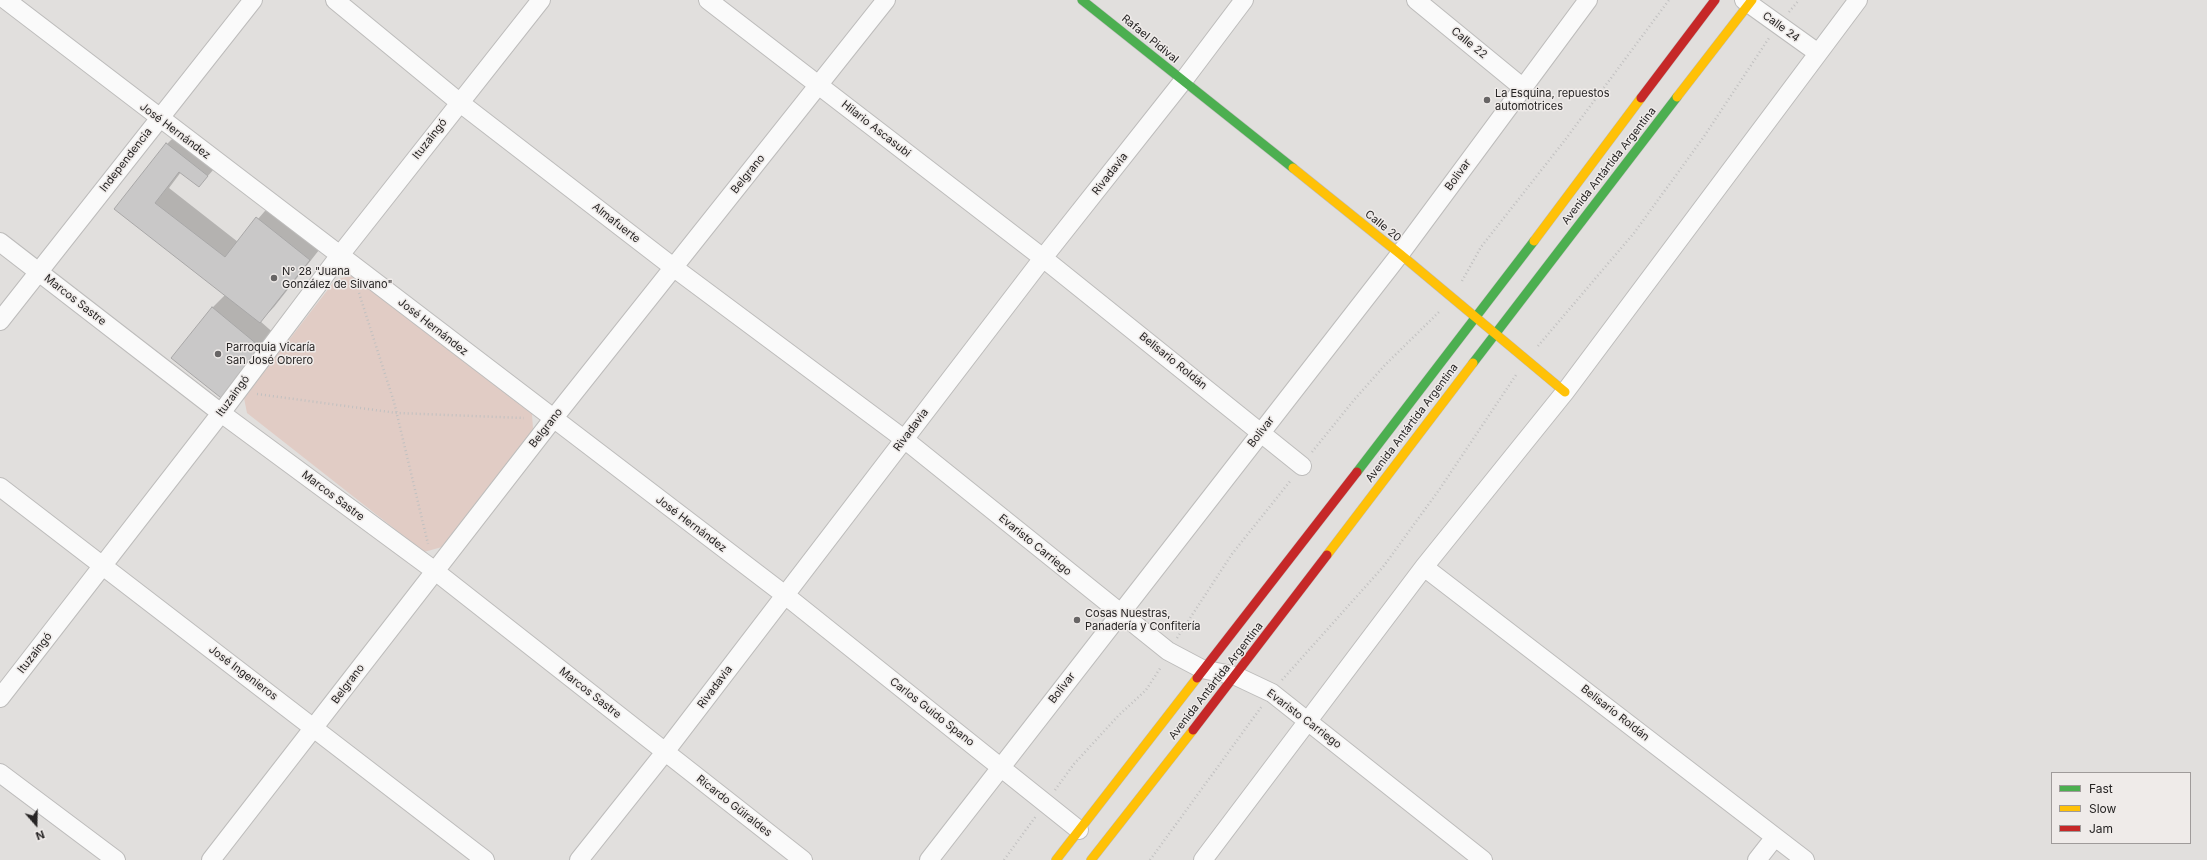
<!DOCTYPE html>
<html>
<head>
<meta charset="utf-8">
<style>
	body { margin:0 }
	#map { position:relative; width:2207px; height:860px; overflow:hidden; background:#e1dfdd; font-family:Inter,sans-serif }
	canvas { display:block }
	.legend { position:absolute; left:2051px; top:772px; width:140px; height:72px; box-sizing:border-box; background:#efebe9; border:1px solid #9f9b9a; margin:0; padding:5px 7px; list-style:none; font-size:12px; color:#262424 }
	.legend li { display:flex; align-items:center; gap:8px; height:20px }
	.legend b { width:20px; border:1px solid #9f9b9a }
	.north { position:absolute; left:16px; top:804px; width:40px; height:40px; -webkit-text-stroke:3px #efebe9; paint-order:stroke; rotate:160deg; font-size:11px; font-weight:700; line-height:16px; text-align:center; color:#262424 }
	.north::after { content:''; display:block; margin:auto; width:14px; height:18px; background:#262424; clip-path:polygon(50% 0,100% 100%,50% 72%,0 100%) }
</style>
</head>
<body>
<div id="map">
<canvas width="2207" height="860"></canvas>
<ul class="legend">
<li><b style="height:5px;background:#4caf50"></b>Fast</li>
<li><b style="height:5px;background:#ffc107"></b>Slow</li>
<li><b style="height:5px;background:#c62828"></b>Jam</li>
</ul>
<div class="north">N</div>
</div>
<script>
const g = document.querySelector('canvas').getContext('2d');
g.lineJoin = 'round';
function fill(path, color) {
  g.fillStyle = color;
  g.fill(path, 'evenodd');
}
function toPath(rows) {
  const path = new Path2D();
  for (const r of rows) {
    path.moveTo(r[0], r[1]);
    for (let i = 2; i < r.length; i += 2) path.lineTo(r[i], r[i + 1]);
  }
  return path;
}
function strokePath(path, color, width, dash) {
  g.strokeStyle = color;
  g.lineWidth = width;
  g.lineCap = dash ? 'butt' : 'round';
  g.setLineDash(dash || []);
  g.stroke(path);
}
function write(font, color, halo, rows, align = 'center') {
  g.font = font + ' Inter,sans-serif';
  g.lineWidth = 3;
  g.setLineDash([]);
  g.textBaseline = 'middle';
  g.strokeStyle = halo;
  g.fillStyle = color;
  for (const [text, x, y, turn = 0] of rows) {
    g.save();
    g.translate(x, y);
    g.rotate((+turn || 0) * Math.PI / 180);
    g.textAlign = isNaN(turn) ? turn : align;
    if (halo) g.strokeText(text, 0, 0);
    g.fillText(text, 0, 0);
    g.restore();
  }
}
fill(toPath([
	[352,276,532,414,533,429,442,547,424,552,247,413,244,398,336,279]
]), '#e1ccc5');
fill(toPath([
	[181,130,221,161,199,186,181,172,169,188,238,242,271,204,323,245,274,307,260,321,277,336,239,385,212,308,225,295,116,209,167,144]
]), '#0003');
const building = toPath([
	[166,143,208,176,199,187,179,172,155,203,225,257,256,217,310,260,260,323,114,209,166,143],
	[212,307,264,350,225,401,171,358,212,307]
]);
fill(building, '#c9c8c8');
strokePath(building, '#a8a7a7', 1);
const street = toPath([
	[6,0,785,595,1079,830],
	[335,0,459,102,673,267,904,439,1168,651,1202,669,1236,676,1272,693,1483,860],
	[708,0,1043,258,1302,466],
	[1416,0,1522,87],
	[1744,0,1818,53],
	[0,242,221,413,435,571,803,860],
	[0,321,253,0],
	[0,487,485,860],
	[1424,567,1805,860],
	[0,698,221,413,340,255,541,0],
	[0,773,116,860],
	[211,860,553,419,886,0],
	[579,860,665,752,1043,258,1183,81,1244,0],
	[929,860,1400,254,1588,0],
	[1203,860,1424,567,1565,392,1858,0],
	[1757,860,1775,837]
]);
const fast = toPath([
	[1082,0,1293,168],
	[1473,363,1677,97],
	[1357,472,1534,241]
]);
const slow = toPath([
	[1677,97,1752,0],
	[1293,168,1400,254,1565,392],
	[1534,241,1641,98],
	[1327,555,1473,363],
	[1056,860,1197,678],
	[1091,860,1193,730]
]);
const jam = toPath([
	[1641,98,1715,0],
	[1197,678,1357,472],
	[1193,730,1327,555]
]);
strokePath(street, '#bdbcbb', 20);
strokePath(fast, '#bdbcbb', 10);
strokePath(slow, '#bdbcbb', 10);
strokePath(jam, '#bdbcbb', 10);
strokePath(toPath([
	[1789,12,1799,0],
	[1462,281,1481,247,1565,140,1669,0],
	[359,293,394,402,428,544],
	[1538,346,1634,233,1703,138,1769,38],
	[257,394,397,413,524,418],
	[1312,452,1354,400,1385,365,1439,312],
	[1177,638,1232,554,1291,480],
	[1282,680,1383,567,1439,490,1516,375],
	[1055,790,1074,764,1118,716,1146,690,1161,667],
	[1004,860,1036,816],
	[1150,860,1262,706]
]), '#c1c0c0', 2.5, [1, 3]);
strokePath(street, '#fafafa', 18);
strokePath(fast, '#4caf50', 9);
strokePath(slow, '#ffc107', 9);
strokePath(jam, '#c62828', 9);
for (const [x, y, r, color] of [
	[1487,100,4,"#676565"],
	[274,278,4,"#676565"],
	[218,354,4,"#676565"],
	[1077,620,4,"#676565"]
]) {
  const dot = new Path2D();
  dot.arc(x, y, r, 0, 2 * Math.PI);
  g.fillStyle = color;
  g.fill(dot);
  strokePath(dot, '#efebe9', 1.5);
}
write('11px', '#262424', '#efebe9', [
	["Calle 24",1781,27,36],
	["Rafael Pidival",1150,39,39],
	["Calle 22",1469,43,39],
	["Hilario Ascasubi",876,129,38],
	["José Hernández",175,131,37],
	["Ituzaingó",430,139,-52],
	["Independencia",126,160,-52],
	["Avenida Antártida Argentina",1609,166,-52],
	["Belgrano",748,174,-51],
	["Rivadavia",1110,174,-52],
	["Bolivar",1458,175,-54],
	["Almafuerte",616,223,38],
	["Calle 20",1383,226,39],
	["Marcos Sastre",75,300,38],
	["José Hernández",433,327,38],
	["Belisario Roldán",1173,361,39],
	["Ituzaingó",233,396,-54],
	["Avenida Antártida Argentina",1412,423,-53],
	["Belgrano",546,428,-52],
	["Rivadavia",911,430,-53],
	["Bolivar",1261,432,-52],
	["Marcos Sastre",333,496,37],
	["José Hernández",691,524,37],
	["Evaristo Carriego",1035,545,39],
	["Ituzaingó",35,653,-52],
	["José Ingenieros",243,673,37],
	["Avenida Antártida Argentina",1216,681,-52],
	["Belgrano",348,684,-53],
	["Rivadavia",715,687,-53],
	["Bolivar",1062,688,-52],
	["Marcos Sastre",590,693,38],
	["Carlos Guido Spano",932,712,38],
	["Belisario Roldán",1615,713,38],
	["Evaristo Carriego",1304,719,37],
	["Ricardo Güiraldes",734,806,38]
]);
write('11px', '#262424', '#efebe9', [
	["La Esquina, repuestos",1495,94],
	["automotrices",1495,107],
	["N° 28 \"Juana",282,272],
	["González de Silvano\"",282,285],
	["Parroquia Vicaría",226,348],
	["San José Obrero",226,361],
	["Cosas Nuestras,",1085,614],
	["Panadería y Confitería",1085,627]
], 'left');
</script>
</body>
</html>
